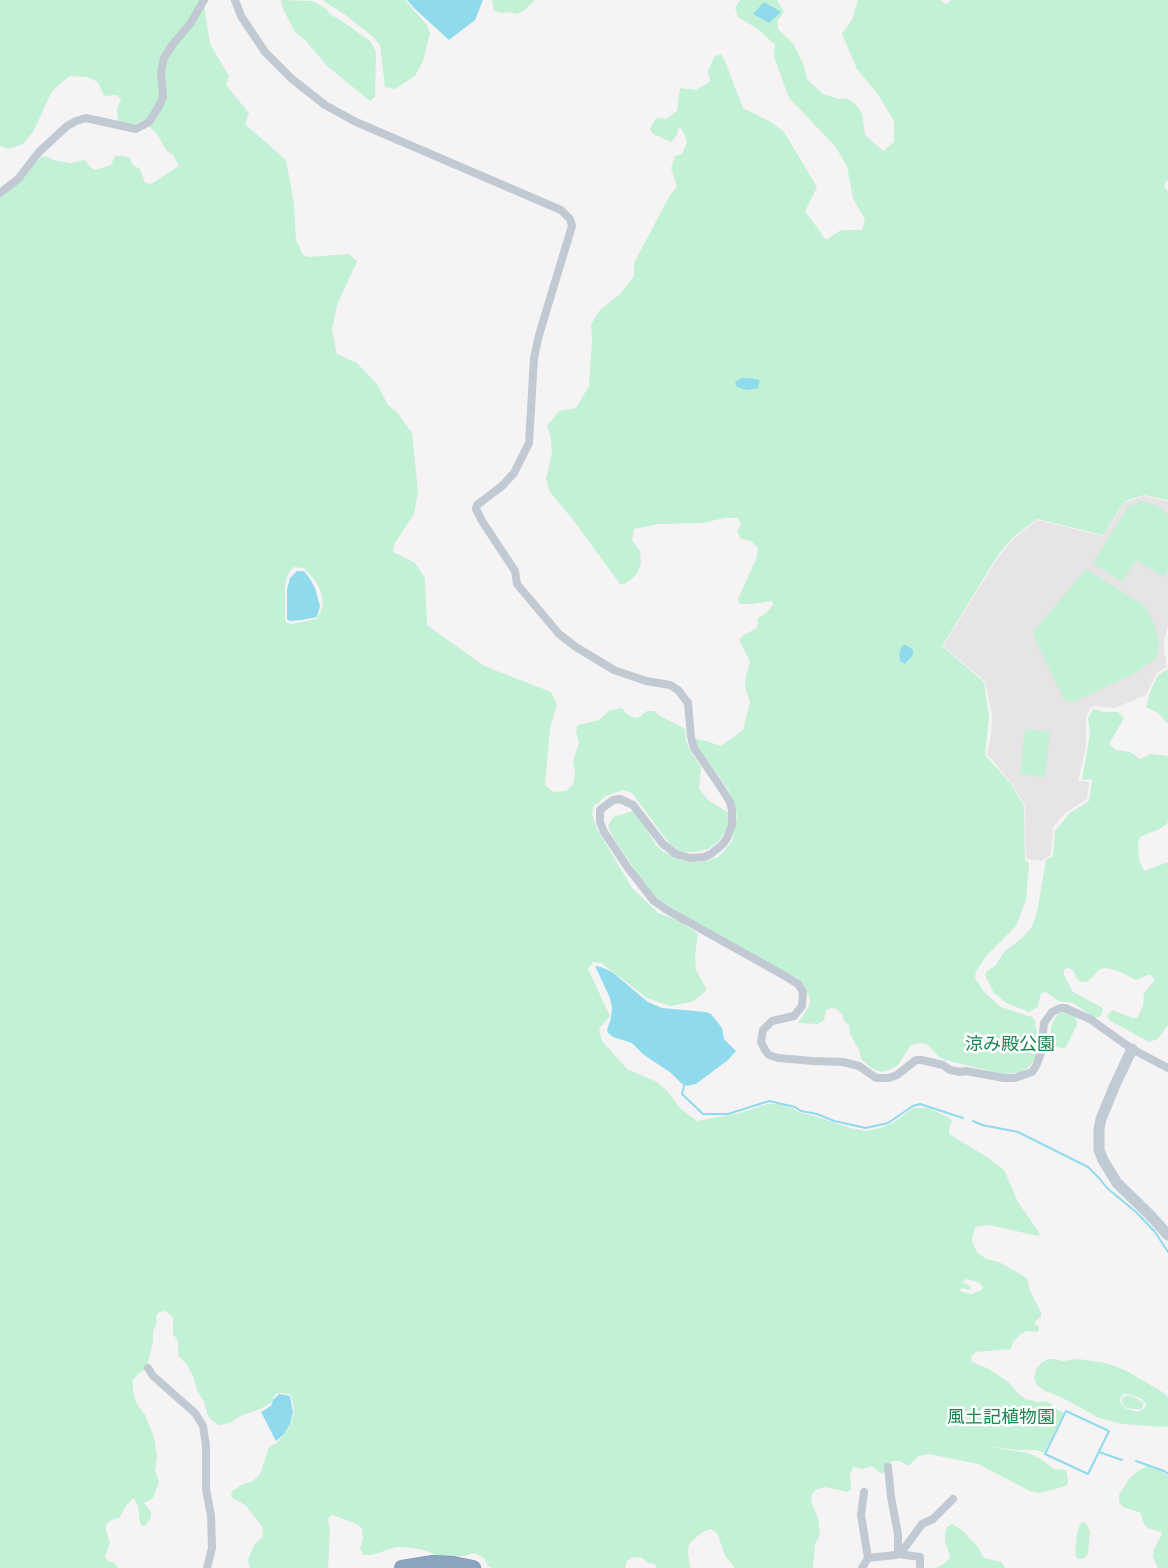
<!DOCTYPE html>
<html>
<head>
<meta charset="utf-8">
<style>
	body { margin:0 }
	canvas { display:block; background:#f5f3f3 }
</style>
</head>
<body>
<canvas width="1168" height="1568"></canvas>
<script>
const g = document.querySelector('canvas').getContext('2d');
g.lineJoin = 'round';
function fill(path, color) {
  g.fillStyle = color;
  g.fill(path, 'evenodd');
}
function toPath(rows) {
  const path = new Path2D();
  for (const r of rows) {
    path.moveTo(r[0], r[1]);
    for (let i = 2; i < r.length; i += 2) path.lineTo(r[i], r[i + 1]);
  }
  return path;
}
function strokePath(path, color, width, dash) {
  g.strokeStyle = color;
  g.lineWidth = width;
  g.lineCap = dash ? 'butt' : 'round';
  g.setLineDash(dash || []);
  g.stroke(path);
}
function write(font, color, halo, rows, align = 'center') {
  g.font = font + ' Raleway,"Noto Sans JP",sans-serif';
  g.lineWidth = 5;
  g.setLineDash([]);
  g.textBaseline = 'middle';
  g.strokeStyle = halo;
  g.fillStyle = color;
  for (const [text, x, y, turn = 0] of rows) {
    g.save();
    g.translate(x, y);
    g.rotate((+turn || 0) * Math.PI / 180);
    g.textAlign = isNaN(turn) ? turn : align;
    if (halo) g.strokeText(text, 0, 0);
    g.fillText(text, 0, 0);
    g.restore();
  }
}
fill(toPath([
	[1144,496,1168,501,1168,626,1164,639,1164,648,1167,667,1156,674,1146,695,1115,708,1092,706,1086,716,1086,747,1078,781,1089,782,1087,799,1065,813,1053,827,1051,855,1041,861,1026,859,1025,806,1013,785,987,754,991,736,992,716,985,681,943,646,999,556,1013,539,1037,520,1103,536,1125,502]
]), '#e6e4e5');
fill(toPath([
	[0,0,201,0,204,4,210,44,229,76,226,85,249,113,245,124,286,160,294,204,296,240,303,255,308,257,348,254,357,261,337,305,332,330,337,354,357,363,377,384,388,405,397,412,412,433,418,491,414,514,394,544,393,552,415,563,425,578,427,625,484,666,551,692,557,704,550,728,545,785,553,792,566,791,573,785,575,773,573,761,579,743,576,731,578,725,599,720,609,711,621,708,631,717,638,718,647,711,654,711,662,717,685,729,686,740,691,752,701,767,699,789,708,800,729,813,727,829,718,842,708,849,695,852,681,852,669,843,632,793,623,790,604,797,599,803,594,805,592,814,597,829,632,888,658,913,679,921,698,934,695,956,696,970,707,990,692,1002,670,1006,647,998,601,963,593,962,588,969,610,1016,599,1029,602,1041,627,1069,657,1082,668,1092,680,1108,697,1121,740,1113,767,1104,778,1104,792,1108,801,1113,814,1116,850,1128,866,1131,881,1128,893,1123,913,1108,928,1108,950,1118,952,1122,949,1128,949,1134,987,1157,1004,1170,1018,1202,1040,1234,1038,1236,989,1225,975,1227,972,1240,974,1246,978,1253,986,1259,999,1262,1027,1278,1030,1291,1041,1312,1041,1317,1035,1322,1035,1324,1039,1327,1038,1332,1027,1331,1021,1334,1013,1342,1011,1349,976,1352,971,1356,972,1362,989,1369,1008,1382,1020,1395,1026,1399,1038,1402,1046,1401,1052,1404,1052,1407,1064,1413,1044,1453,1036,1450,1017,1450,996,1447,987,1446,1028,1453,1039,1458,1054,1469,1066,1470,1068,1482,1066,1486,1039,1493,1030,1491,978,1464,929,1454,919,1456,909,1465,906,1465,900,1461,892,1461,888,1464,883,1473,880,1473,872,1466,862,1469,853,1467,850,1474,851,1490,848,1492,825,1487,817,1489,812,1494,811,1501,818,1518,820,1535,815,1544,813,1568,735,1568,725,1556,718,1535,715,1531,710,1529,701,1533,689,1544,688,1553,690,1568,656,1568,655,1564,648,1563,642,1558,636,1557,632,1558,627,1561,625,1568,492,1568,488,1566,484,1558,475,1553,464,1556,441,1557,424,1550,412,1548,396,1547,372,1555,364,1555,360,1549,363,1539,362,1528,354,1523,333,1515,330,1516,328,1520,330,1529,328,1568,250,1568,248,1560,254,1545,263,1536,262,1526,245,1505,231,1497,232,1491,245,1483,252,1482,260,1474,269,1447,278,1442,291,1423,294,1413,293,1402,291,1395,282,1393,275,1394,272,1402,260,1409,240,1416,230,1423,219,1425,211,1420,207,1413,204,1402,197,1390,193,1376,187,1365,178,1355,178,1341,173,1334,173,1317,165,1311,159,1312,156,1316,157,1323,153,1331,153,1343,146,1369,139,1373,133,1380,133,1392,137,1404,145,1415,154,1437,157,1457,155,1471,159,1482,153,1498,144,1503,151,1512,151,1517,146,1525,142,1526,140,1523,138,1506,134,1498,127,1504,119,1518,111,1520,106,1525,106,1530,110,1543,105,1556,108,1561,115,1563,118,1568,0,1568,0,197,20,182,41,157,45,156,56,161,64,162,71,163,85,160,90,167,95,170,111,165,115,156,122,156,129,157,133,165,140,169,145,183,151,184,179,166,173,155,166,150,157,134,143,120,131,126,118,122,117,108,121,100,117,95,104,96,98,82,87,77,70,76,60,84,51,93,33,132,23,144,8,149,0,146],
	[294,567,304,568,316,582,321,592,323,605,317,619,291,624,286,622,285,619,285,585,288,574],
	[966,1279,978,1282,983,1287,982,1290,971,1294,960,1291,961,1288,970,1290,970,1286,962,1282],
	[281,0,313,1,328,10,329,14,339,19,370,41,376,52,375,97,370,101,327,66,306,41,295,32,283,9],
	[322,0,405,0,427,25,430,33,423,61,415,76,395,89,385,87,380,45,373,37,347,16],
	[492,0,535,0,522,12,516,14,510,12,502,13,494,11],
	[740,0,777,0,784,12,778,20,778,29,794,45,803,63,807,79,823,94,839,99,846,98,855,104,862,113,865,135,883,151,894,142,894,121,879,96,857,69,842,34,852,20,858,0,940,0,946,4,951,0,1168,0,1168,180,1166,181,1164,187,1168,191,1168,500,1144,495,1125,501,1103,535,1037,519,1012,538,998,555,942,646,984,682,989,716,985,755,1012,785,1024,806,1025,860,1029,863,1026,900,1016,926,987,955,976,971,975,978,984,992,1001,1007,1032,1017,1036,1022,1035,1024,1038,1038,1036,1056,1034,1061,1026,1069,1018,1073,1003,1074,945,1060,938,1056,927,1044,919,1043,911,1045,898,1065,891,1069,882,1072,871,1068,861,1059,860,1052,850,1034,849,1025,844,1021,842,1014,837,1009,831,1008,826,1010,824,1020,818,1024,798,1023,808,1008,810,1002,809,995,798,978,781,971,755,955,698,924,661,901,649,889,638,874,614,839,608,826,613,817,633,811,640,819,656,845,664,852,681,860,695,862,707,861,718,857,725,850,732,841,737,816,734,803,728,789,698,747,695,740,696,739,706,741,721,746,743,730,750,702,745,687,746,676,750,662,739,640,744,635,757,628,758,618,766,613,773,605,772,601,753,604,740,604,738,599,757,557,758,548,751,541,741,539,737,531,741,524,738,518,724,518,703,523,659,524,634,529,632,540,640,551,641,564,637,574,625,584,620,584,574,521,550,492,546,479,552,453,551,439,547,426,559,411,576,408,589,386,592,341,591,324,600,310,620,294,634,276,634,263,670,195,677,187,671,168,675,156,682,154,687,142,682,129,678,128,677,135,671,142,653,134,650,129,656,118,666,119,677,111,680,88,696,90,708,83,710,80,708,71,714,57,721,54,725,61,743,108,771,122,784,132,817,187,805,211,826,240,841,230,862,230,865,219,853,199,847,166,835,146,789,98,774,57,775,45,758,29,738,17,735,8],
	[1140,501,1156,505,1168,514,1168,570,1164,577,1136,560,1122,582,1093,563,1128,507],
	[1086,569,1145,606,1155,625,1159,647,1156,658,1135,673,1076,701,1071,702,1064,700,1033,635,1035,630],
	[1168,669,1168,724,1158,713,1146,707,1150,692,1158,675],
	[1093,709,1104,712,1118,712,1124,718,1109,744,1116,750,1130,752,1140,759,1151,754,1168,756,1168,820,1167,824,1159,829,1140,837,1138,844,1139,860,1144,871,1168,862,1168,1025,1158,1039,1149,1042,1109,1020,1107,1016,1112,1010,1133,1018,1138,1017,1143,1006,1144,993,1155,980,1151,975,1148,975,1136,980,1118,971,1107,968,1100,969,1087,982,1082,982,1078,980,1072,969,1067,968,1064,970,1064,975,1073,992,1103,1008,1101,1016,1095,1018,1073,1003,1058,1001,1046,992,1042,993,1040,996,1038,1007,1029,1012,1006,1003,994,993,985,975,987,971,996,965,1004,952,1022,938,1032,927,1037,912,1046,860,1053,856,1055,831,1070,813,1089,801,1092,779,1082,780,1090,734,1088,719],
	[1025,729,1050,732,1045,777,1020,774],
	[1068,1012,1076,1017,1076,1021,1077,1025,1066,1047,1064,1048,1055,1047,1050,1045,1049,1042,1052,1024,1058,1013],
	[1048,1359,1055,1359,1063,1361,1078,1359,1106,1363,1125,1370,1164,1393,1168,1397,1168,1426,1164,1427,1122,1424,1099,1418,1061,1397,1045,1391,1037,1385,1034,1379,1035,1372,1040,1364],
	[1123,1394,1129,1394,1142,1399,1146,1404,1145,1408,1138,1412,1124,1408,1119,1399],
	[1129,1395,1143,1402,1143,1407,1141,1409,1131,1409,1124,1407,1121,1398],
	[1147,1466,1160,1470,1168,1476,1168,1568,1158,1568,1153,1557,1154,1549,1162,1534,1161,1532,1148,1528,1143,1522,1141,1513,1123,1507,1119,1502,1119,1495,1129,1479,1138,1471],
	[1084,1522,1086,1523,1090,1532,1088,1553,1085,1558,1078,1559,1075,1554,1077,1534,1080,1524],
	[952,1524,962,1530,978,1547,984,1558,1002,1562,1005,1568,936,1568,944,1564,949,1559,950,1555,945,1542,945,1535,947,1527]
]), '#c3f1d5');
fill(toPath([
	[407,0,483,0,475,20,449,40,415,9],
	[764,2,781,12,769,23,753,14],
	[742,378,748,378,760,380,758,388,747,390,737,387,735,382],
	[297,571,304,571,310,579,315,588,320,606,317,617,302,620,290,621,287,619,287,589,290,578],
	[903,645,906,645,913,650,913,655,905,664,900,661,899,655,901,648],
	[595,966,601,967,612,972,648,1002,662,1008,706,1012,711,1014,722,1028,724,1039,736,1051,728,1060,696,1084,687,1086,681,1083,671,1073,644,1055,632,1043,613,1037,608,1033,607,1030,611,1018,612,1008,610,998],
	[279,1394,290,1396,293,1412,290,1424,283,1435,276,1441,261,1412,271,1406,273,1400]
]), '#90daee');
strokePath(toPath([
	[685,1082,682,1094,703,1114,728,1114,769,1101,795,1107,801,1111,817,1114,834,1121,866,1128,888,1123,913,1106,920,1104,963,1118],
	[973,1121,982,1125,1018,1132,1088,1167,1099,1178,1107,1188,1136,1212,1155,1232,1168,1252],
	[1066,1411,1109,1431,1088,1474,1045,1454,1066,1411],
	[1099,1452,1122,1460],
	[1136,1461,1164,1471,1168,1474]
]), '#90daee', 2);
const highway = toPath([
	[402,1568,433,1563,453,1564,473,1568]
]);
strokePath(highway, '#7690ad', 16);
strokePath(toPath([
	[235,0,241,16,265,52,292,79,325,105,356,122,561,210,570,219,572,226,539,335,534,358,529,443,514,473,502,486,477,505,476,509,482,521,515,571,517,584,559,634,576,647,614,670,646,681,670,685,678,690,688,703,691,737,694,748,720,786,730,802,732,810,732,825,727,838,723,844,711,854,704,857,690,858,676,854,663,844,633,805,620,799,613,800,600,810,600,822,604,832,628,868,654,901,667,910,785,976,798,984,803,992,802,1006,794,1016,772,1021,763,1030,761,1042,765,1050,769,1055,778,1058,813,1061,843,1062,859,1066,876,1078,889,1078,897,1075,916,1060,922,1060,943,1065,950,1070,960,1072,966,1071,1004,1078,1015,1078,1032,1072,1036,1066,1041,1053,1044,1023,1052,1012,1060,1008,1065,1008,1090,1019,1132,1049,1168,1068],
	[0,193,18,179,39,152,67,126,76,121,86,118,136,129,149,122,158,108,163,97,161,72,164,58,173,44,190,24,204,0],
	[148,1368,153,1376,195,1413,203,1426,206,1446,206,1489,211,1516,212,1548,207,1568],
	[888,1467,891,1497,898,1534,898,1554,920,1557,920,1568],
	[868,1558,896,1555,901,1553,922,1524,933,1519,953,1499],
	[862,1568,868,1558,861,1515,864,1492]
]), '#c1cad2', 8);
strokePath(toPath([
	[1132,1049,1115,1085,1101,1119,1099,1129,1099,1150,1103,1160,1117,1183,1149,1214,1168,1235]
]), '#c1cbd6', 11);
strokePath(highway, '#8ba5c1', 15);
write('18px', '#17864f', '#fff', [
	["涼み殿公園",1010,1045],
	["風土記植物園",1001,1418]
]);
</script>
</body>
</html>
